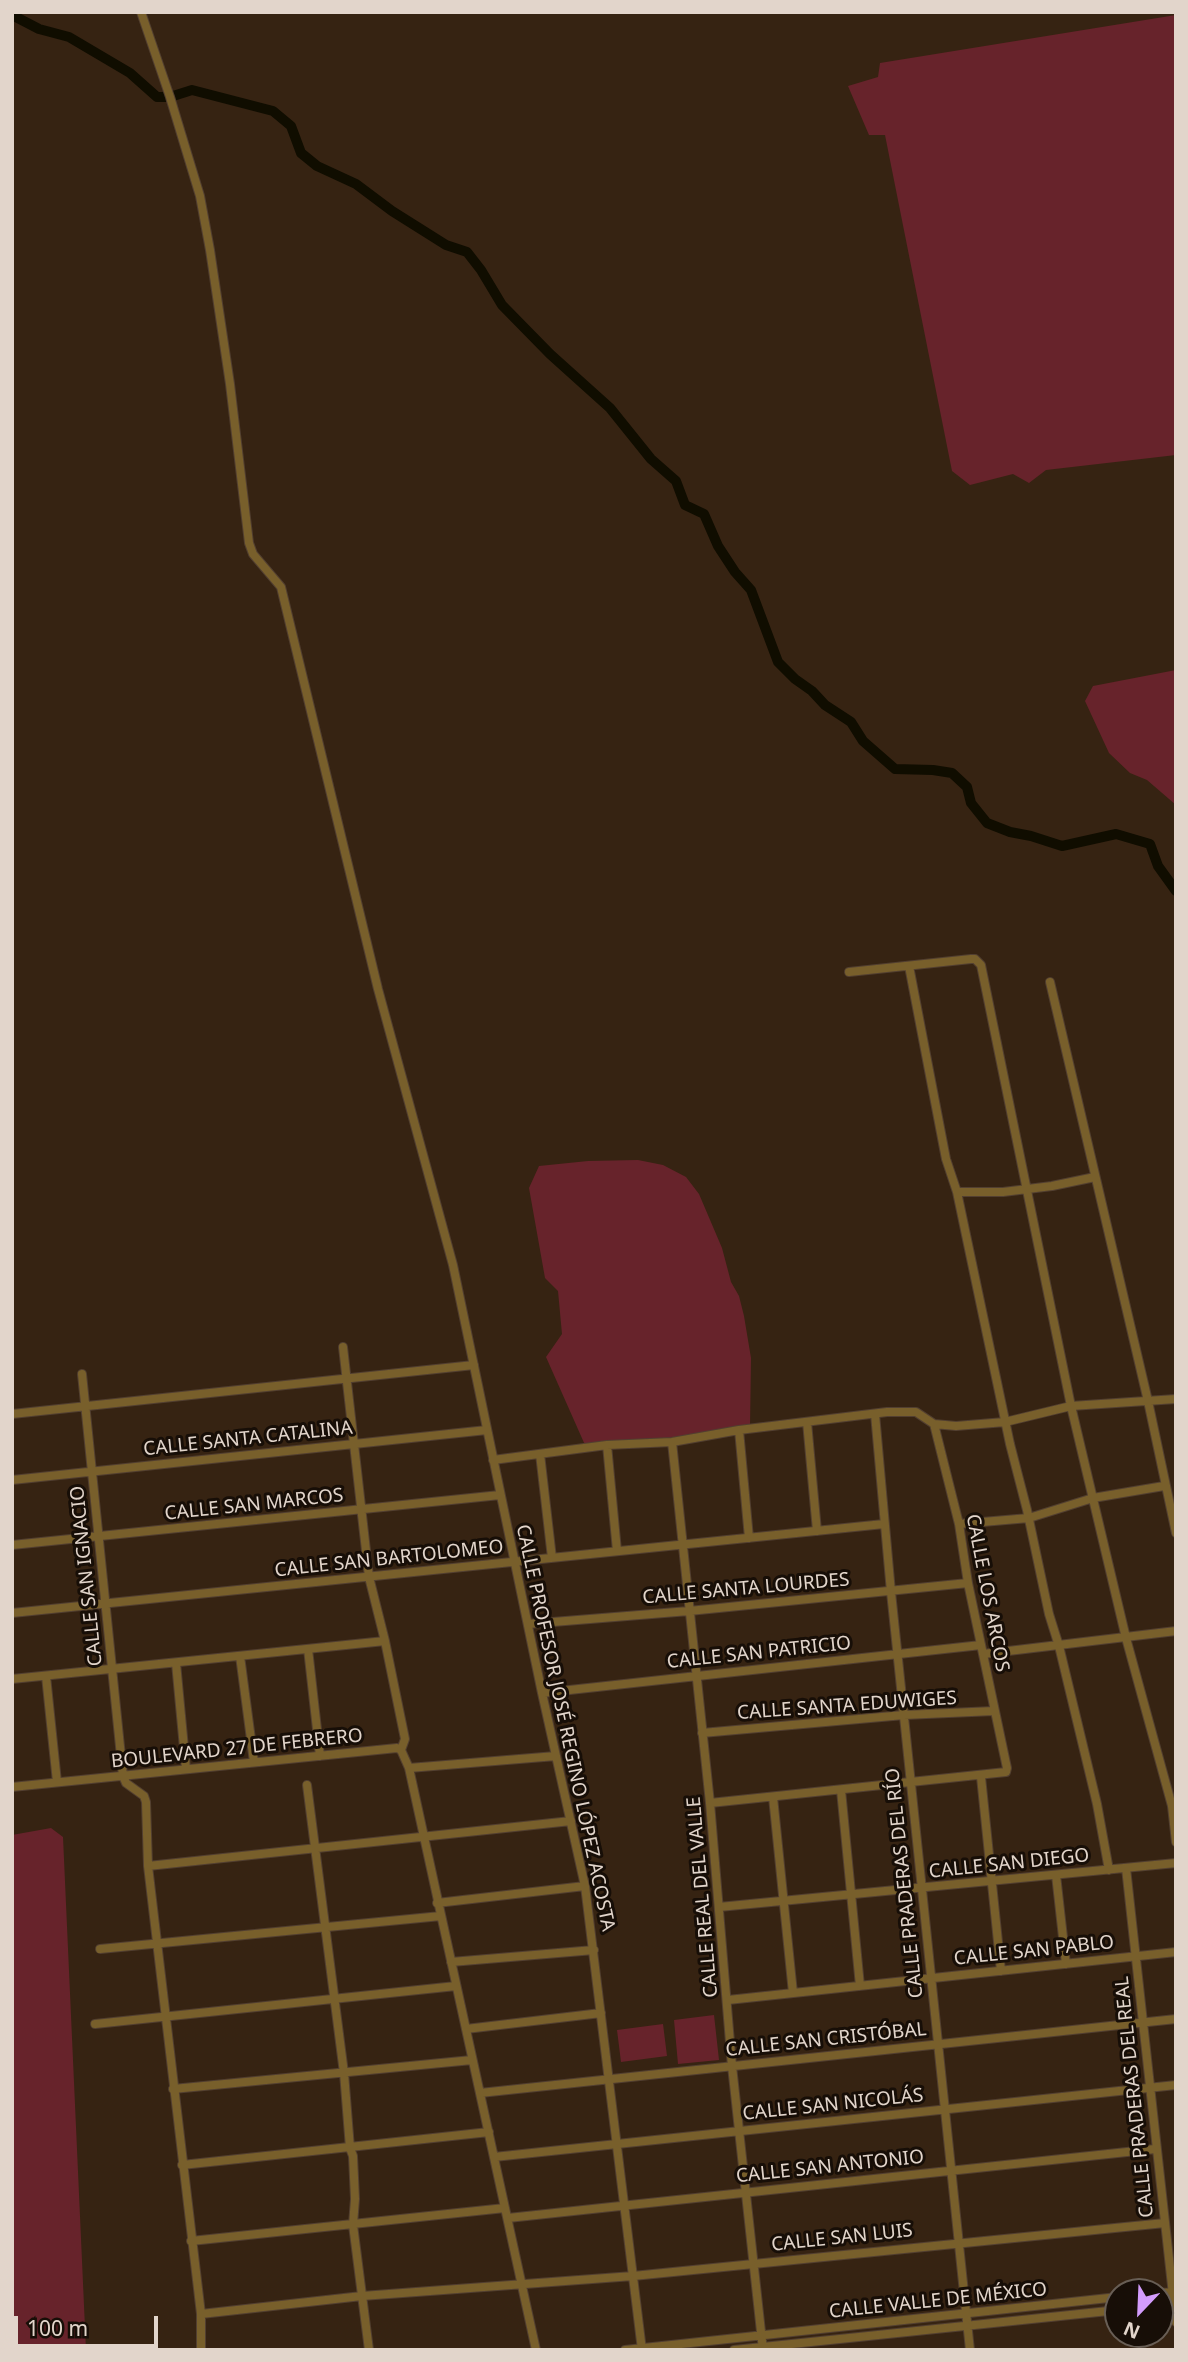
<!DOCTYPE html>
<html>
<head>
<meta charset="utf-8">
<style>
	body { margin:0 }
	#map { position:relative; width:1188px; height:2362px; overflow:hidden; background:#362312; font-family:"Noto Sans",sans-serif }
	canvas { display:block }
	.frame { position:absolute; inset:0; border:14px solid #e2d5cb; pointer-events:none }
	.north { position:absolute; left:1104px; top:2278px; width:70px; height:70px; box-sizing:border-box; background:#170e07; border:2px solid #685e55; border-radius:50%; rotate:203deg; font-size:19px; font-weight:700; line-height:28px; text-align:center; color:#e2d5cb }
	.north::after { content:''; display:block; margin:auto; width:24px; height:32px; background:#d39cfc; clip-path:polygon(50% 0,100% 100%,50% 72%,0 100%) }
	.scale { position:absolute; left:14px; top:2316px; width:144px; height:32px; box-sizing:border-box; border:4px solid #e2d5cb; border-top:0; padding-left:9px; font-size:21px; line-height:24px; white-space:nowrap; color:#e2d5cb; -webkit-text-stroke:5px #170e07; paint-order:stroke }
</style>
</head>
<body>
<div id="map">
<canvas width="1188" height="2362"></canvas>
<div class="frame"></div>
<div class="north">N</div>
<div class="scale">100 m</div>
</div>
<script>
const g = document.querySelector('canvas').getContext('2d');
g.lineJoin = 'round';
function fill(path, color) {
  g.fillStyle = color;
  g.fill(path, 'evenodd');
}
function toPath(rows) {
  const path = new Path2D();
  for (const r of rows) {
    path.moveTo(r[0], r[1]);
    for (let i = 2; i < r.length; i += 2) path.lineTo(r[i], r[i + 1]);
  }
  return path;
}
function strokePath(path, color, width, dash) {
  g.strokeStyle = color;
  g.lineWidth = width;
  g.lineCap = dash ? 'butt' : 'round';
  g.setLineDash(dash || []);
  g.stroke(path);
}
function write(font, color, halo, rows, align = 'center') {
  g.font = font + ' "Noto Sans",sans-serif';
  g.lineWidth = 6;
  g.setLineDash([]);
  g.textBaseline = 'middle';
  g.strokeStyle = halo;
  g.fillStyle = color;
  for (const [text, x, y, turn = 0] of rows) {
    g.save();
    g.translate(x, y);
    g.rotate((+turn || 0) * Math.PI / 180);
    g.textAlign = isNaN(turn) ? turn : align;
    if (halo) g.strokeText(text, 0, 0);
    g.fillText(text, 0, 0);
    g.restore();
  }
}
fill(toPath([
	[1176,15,1176,455,1046,470,1029,483,1013,474,970,485,952,471,885,135,869,135,848,86,878,77,880,63],
	[1176,670,1176,805,1147,780,1130,773,1109,753,1085,701,1093,686],
	[638,1160,663,1165,686,1177,699,1194,722,1248,731,1282,739,1296,744,1316,751,1358,750,1427,739,1433,585,1445,546,1357,562,1334,558,1291,545,1278,529,1188,539,1166,588,1161],
	[51,1828,63,1837,86,2350,12,2350,12,1835],
	[714,2015,719,2060,678,2064,674,2020],
	[663,2024,667,2056,621,2062,617,2030]
]), '#67232b');
strokePath(toPath([
	[12,15,39,29,69,37,130,73,157,97,170,97,192,90,273,111,291,126,301,153,317,166,356,184,392,211,446,245,467,252,481,270,502,305,550,354,610,408,651,459,676,481,685,505,704,514,718,546,735,572,751,590,778,662,795,679,812,691,825,705,851,722,863,741,895,769,933,770,952,773,967,787,971,803,987,823,1010,832,1031,836,1062,846,1116,834,1150,844,1158,866,1176,891]
]), '#100d00', 10);
const street = toPath([
	[141,12,170,97,200,196,210,250,230,384,249,543,253,554,281,587,378,989,453,1265,542,1693,585,1886,642,2350],
	[909,966,946,1159,957,1192,1010,1444,1027,1510,1049,1614,1059,1646,1097,1804,1109,1870],
	[849,972,971,959,975,959,981,965,1071,1406,1126,1638,1172,1806,1176,1842],
	[1050,982,1148,1401,1176,1533],
	[957,1192,1003,1192,1052,1186,1095,1177],
	[343,1347,369,1577,385,1641,405,1739,401,1750,409,1768,536,2350],
	[82,1374,123,1776,126,1783,144,1796,146,1802,148,1866,201,2314,201,2350],
	[12,1414,474,1365],
	[875,1414,891,1592,970,2350],
	[807,1422,817,1531],
	[739,1430,749,1538],
	[672,1442,710,1803,732,2066,763,2350],
	[607,1445,617,1551],
	[540,1454,552,1558],
	[493,1460,607,1445,672,1442,739,1430,887,1412,916,1412,934,1424,956,1426,1005,1422,1071,1406,1176,1399],
	[12,1480,487,1430],
	[959,1524,1029,1518,1093,1498,1164,1486],
	[12,1545,500,1495],
	[12,1613,884,1524],
	[528,1624,689,1611,968,1583],
	[308,1649,320,1756],
	[983,1654,1176,1631],
	[240,1656,254,1762],
	[176,1663,186,1769],
	[46,1676,57,1782],
	[12,1679,385,1641],
	[542,1693,981,1645],
	[702,1733,904,1715,994,1711],
	[409,1768,556,1756],
	[981,1777,1001,1971],
	[307,1785,344,2073,350,2148,353,2156,355,2199,353,2225,369,2350],
	[12,1787,397,1748,401,1750],
	[841,1790,860,1986],
	[773,1797,793,1993],
	[710,1803,1006,1772,1007,1768,968,1583,959,1524,934,1424],
	[148,1866,571,1821],
	[1126,1868,1176,2322],
	[1056,1875,1066,1964],
	[437,1903,585,1886],
	[719,1907,1176,1863],
	[100,1949,441,1916],
	[451,1962,594,1950],
	[728,2000,1176,1952],
	[95,2024,456,1986],
	[466,2029,601,2013],
	[173,2089,472,2060],
	[480,2093,1176,2019],
	[494,2157,1176,2085],
	[182,2165,489,2132],
	[508,2218,1155,2149],
	[191,2241,505,2208],
	[1160,2293,1176,2292],
	[1160,2306,1174,2304],
	[201,2314,362,2296,633,2276,1165,2223],
	[625,2350,1118,2297],
	[734,2350,1118,2310]
]);
strokePath(street, '#523f30', 10);
strokePath(street, '#785f2b', 8);
write('19px', '#e2d5cb', '#170e07', [
	["CALLE SANTA CATALINA",248,1439,-6],
	["CALLE SAN MARCOS",254,1505,-6],
	["CALLE SAN BARTOLOMEO",389,1559,-6],
	["CALLE SAN IGNACIO",87,1576,-96],
	["CALLE SANTA LOURDES",746,1589,-5],
	["CALLE LOS ARCOS",987,1593,79],
	["CALLE SAN PATRICIO",759,1653,-6],
	["CALLE SANTA EDUWIGES",847,1706,-4],
	["CALLE PROFESOR JOSÉ REGINO LÓPEZ ACOSTA",565,1728,78],
	["BOULEVARD 27 DE FEBRERO",237,1749,-6],
	["CALLE SAN DIEGO",1009,1864,-6],
	["CALLE PRADERAS DEL RÍO",905,1883,-96],
	["CALLE REAL DEL VALLE",703,1897,-95],
	["CALLE SAN PABLO",1034,1951,-6],
	["CALLE SAN CRISTÓBAL",826,2040,-6],
	["CALLE PRADERAS DEL REAL",1135,2097,-96],
	["CALLE SAN NICOLÁS",833,2105,-6],
	["CALLE SAN ANTONIO",830,2167,-6],
	["CALLE SAN LUIS",842,2238,-6],
	["CALLE VALLE DE MÉXICO",938,2301,-6]
]);
</script>
</body>
</html>
